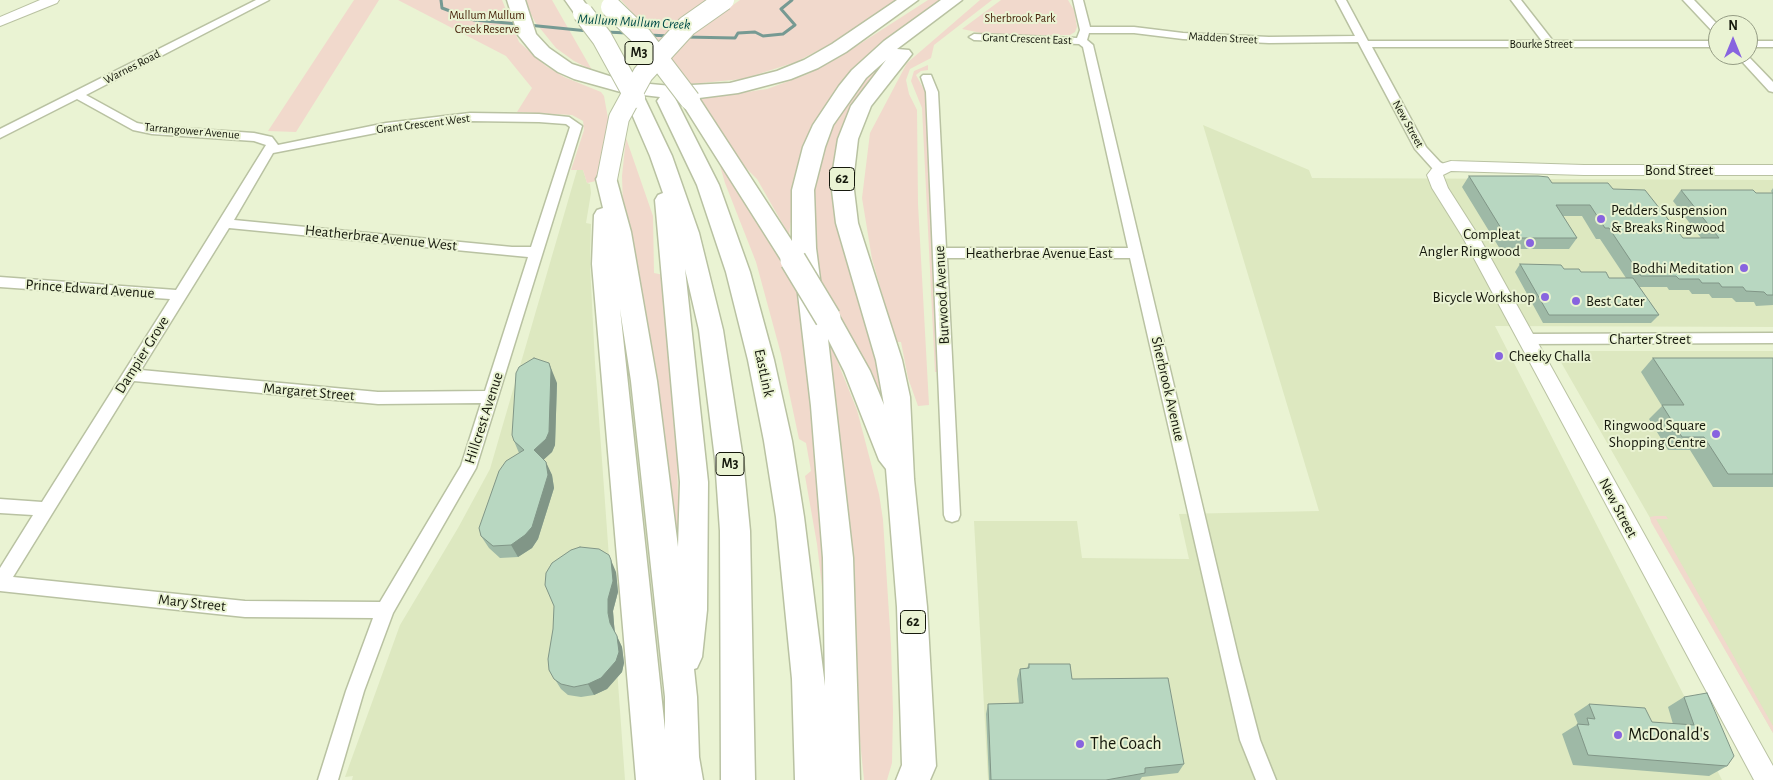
<!DOCTYPE html>
<html>
<head>
<meta charset="utf-8">
<style>
	body { margin:0 }
	#map { position:relative; width:1773px; height:780px; overflow:hidden; background:#eaf3d3; font-family:"Alegreya Sans",sans-serif }
	canvas { display:block }
	.north { position:absolute; left:1708px; top:15px; width:50px; height:50px; box-sizing:border-box; background:#eaf3d3; border:1px solid #959c84; border-radius:50%; rotate:0deg; font-size:14px; font-weight:700; line-height:20px; text-align:center; color:#16190d }
	.north::after { content:''; display:block; margin:auto; width:18px; height:22px; background:#8864df; clip-path:polygon(50% 0,100% 100%,50% 72%,0 100%) }
</style>
</head>
<body>
<div id="map">
<canvas width="1773" height="780"></canvas>
<div class="north">N</div>
</div>
<script>
const g = document.querySelector('canvas').getContext('2d');
g.lineJoin = 'round';
function fill(path, color) {
  g.fillStyle = color;
  g.fill(path, 'evenodd');
}
function toPath(rows) {
  const path = new Path2D();
  for (const r of rows) {
    path.moveTo(r[0], r[1]);
    for (let i = 2; i < r.length; i += 2) path.lineTo(r[i], r[i + 1]);
  }
  return path;
}
function strokePath(path, color, width, dash) {
  g.strokeStyle = color;
  g.lineWidth = width;
  g.lineCap = dash ? 'butt' : 'round';
  g.setLineDash(dash || []);
  g.stroke(path);
}
function write(font, color, halo, rows, align = 'center') {
  g.font = font + ' "Alegreya Sans",sans-serif';
  g.lineWidth = 4;
  g.setLineDash([]);
  g.textBaseline = 'middle';
  g.strokeStyle = halo;
  g.fillStyle = color;
  for (const [text, x, y, turn = 0] of rows) {
    g.save();
    g.translate(x, y);
    g.rotate((+turn || 0) * Math.PI / 180);
    g.textAlign = isNaN(turn) ? turn : align;
    if (halo) g.strokeText(text, 0, 0);
    g.fillText(text, 0, 0);
    g.restore();
  }
}
fill(toPath([
	[1203,125,1309,170,1312,178,1773,180,1773,327,1495,326,1720,766,1717,770,1722,780,988,780,974,521,1077,521,1082,558,1189,559,1179,514,1319,511],
	[577,170,583,170,587,183,590,184,591,193,586,223,591,224,590,264,595,363,625,780,352,780,353,776,345,777,400,625,458,528,490,469],
	[1563,351,1773,351,1773,733,1558,357]
]), '#dde8c0');
fill(toPath([
	[354,0,379,0,296,132,268,131],
	[398,0,502,0,519,42,546,66,564,77,601,92,604,96,609,124,596,181,587,183,583,170,571,170,584,130,583,121,572,115,517,112,532,88,506,56],
	[524,0,552,0,592,70,574,61,556,48,535,22],
	[621,0,712,0,659,44],
	[740,0,897,0,844,37,796,62,743,79,691,84,670,58,698,30],
	[928,0,944,0,882,48,796,181,789,235,757,179,742,164,700,99,767,89,808,74,838,58],
	[980,0,992,0,934,45,931,58,910,69,906,80,909,94,917,110,918,204,929,405,918,406,908,378,901,342,896,342,872,259,862,198,870,133,907,63],
	[1001,0,1068,0,1074,10,1077,27,1075,32,1070,35,991,35,962,29],
	[882,61,885,62,839,149,884,373,885,420,817,280,811,186,829,134,837,117,861,84],
	[928,65,928,70,921,71,916,75,926,93,938,372,935,372,922,108,911,81,914,71],
	[626,138,653,216,654,273,664,275,677,455,679,545,671,547,623,207,622,176],
	[721,158,806,301,831,664,817,544,805,476,811,471,806,443,799,439,781,354,756,262,725,183,718,159],
	[828,338,857,410,879,494,883,520,891,645,893,712,892,763,887,780,864,780,854,681,845,487],
	[1655,516,1666,516,1668,519,1656,519,1773,726,1773,733,1651,522,1650,517]
]), '#f1d9cc');
strokePath(toPath([
	[441,0,442,8,474,20,518,24],
	[528,25,588,31],
	[605,32,628,33],
	[648,35,670,36],
	[685,37,735,38,738,33,755,32,763,36,783,34,795,25,781,9,792,0]
]), '#769a93', 3);
const minor = toPath([
	[256,0,269,0,86,95,137,123,152,126,254,133,272,137,278,145,386,123,470,113,539,114,569,117,582,126,476,468,393,613,364,691,338,780,318,780,346,691,373,618,245,617,0,591,0,568,33,515,0,513,0,499,42,502,170,299,0,287,0,277,176,290,266,145,254,141,152,134,133,130,77,99,0,138,0,129,256,0],
	[470,121,539,122,566,124,570,127,531,247,512,247,234,220,273,153,386,131,470,121],
	[229,228,528,257,485,391,378,392,141,370,229,228],
	[134,381,378,404,481,403,461,466,380,602,245,601,13,577,134,381],
	[1073,0,1083,0,1090,27,1134,27,1183,33,1269,37,1355,36,1336,0,1346,0,1368,41,1542,41,1511,0,1521,0,1553,41,1718,41,1718,47,1372,47,1426,147,1440,162,1450,168,1444,172,1432,168,1415,149,1358,42,1269,43,1183,39,1134,33,1089,33,1087,40,1093,45,1239,660,1260,740,1276,780,1256,780,1240,740,1130,258,947,258,960,515,958,520,952,522,946,520,944,515,926,92,921,77,923,75,931,75,938,92,946,248,1128,248,1083,47,1079,44,974,40,969,37,974,34,1077,38,1080,30,1073,0],
	[1683,0,1694,0,1718,25,1718,34,1714,33,1683,0],
	[1748,41,1773,41,1773,47,1748,47,1748,41],
	[1736,55,1747,55,1773,82,1773,92,1769,91,1736,55],
	[1773,333,1773,343,1527,344,1522,343,1520,339,1522,335,1527,334,1773,333]
]);
const tertiary = toPath([
	[1451,161,1584,165,1773,165,1773,175,1584,175,1451,171,1443,175,1448,188,1478,235,1773,766,1773,780,1754,780,1462,236,1432,188,1427,175,1434,166,1451,161]
]);
const secondary = toPath([
	[40,0,59,0,57,3,0,26,0,17,40,0]
]);
const motorway = toPath([
	[507,0,525,0,536,34,549,48,572,64,628,82,672,86,730,83,777,71,804,60,832,44,897,0,918,0,846,52,818,68,791,79,738,93,699,98,792,241,792,190,803,147,813,125,839,86,852,70,884,41,941,0,962,0,897,49,909,50,912,54,871,106,858,139,853,182,858,223,902,360,910,397,914,479,927,607,936,766,930,780,896,780,902,765,897,607,886,469,879,460,844,371,828,339,853,558,860,780,795,780,792,679,776,517,764,441,748,360,726,272,697,185,657,101,660,97,643,95,672,156,699,233,723,330,743,459,750,531,755,780,721,780,720,531,715,459,699,330,685,269,708,482,707,610,702,657,697,668,694,669,697,697,699,757,703,780,636,780,592,264,594,215,597,210,603,208,596,179,599,174,607,172,615,174,631,232,657,381,678,547,680,482,655,200,658,195,663,193,650,156,625,98,628,94,574,79,558,72,535,56,518,35,507,0],
	[886,60,851,106,838,139,831,182,836,223,876,360,884,405,870,371,837,312,824,310,816,248,814,190,825,147,833,125,866,78,886,60],
	[675,98,681,98,680,100,785,266,795,268,811,406,823,558,825,686,804,517,792,441,774,360,750,272,719,185,675,98],
	[620,309,631,381,665,697,665,730,620,309],
	[565,0,583,0,592,13,589,17,577,17,565,0]
]);
strokePath(minor, '#b9c2a2', 3);
strokePath(tertiary, '#b9c2a2', 2);
strokePath(secondary, '#b9c2a2', 2);
strokePath(motorway, '#b9c2a2', 3);
fill(minor, '#fff');
fill(tertiary, '#fff');
fill(secondary, '#fff');
fill(motorway, '#fff');
const motorwayBridgeFar1 = toPath([
	[611,7,642,37,690,100],
	[583,13,602,38,635,98],
	[607,179,619,118,643,74,687,26,724,0]
]);
const motorwayBridge = toPath([
	[793,260,828,318]
]);
strokePath(motorwayBridgeFar1, '#b9c2a2', 22, []);
strokePath(motorwayBridge, '#b9c2a2', 28, []);
strokePath(motorwayBridgeFar1, '#fff', 20);
strokePath(motorwayBridge, '#fff', 25);
fill(toPath([
	[1469,176,1613,189,1683,238,1701,238,1673,201,1681,190,1756,193,1772,193,1771,191,1773,188,1773,305,1756,306,1754,302,1736,302,1732,298,1712,298,1709,294,1692,294,1689,290,1669,290,1667,287,1639,287,1659,315,1651,323,1543,323,1515,272,1520,264,1564,269,1609,278,1626,278,1600,239,1596,239,1582,216,1563,216,1577,238,1569,249,1500,249,1462,187],
	[1653,358,1773,358,1773,487,1713,487,1690,450,1668,450,1649,419,1662,406,1641,372],
	[557,383,555,445,552,452,543,460,552,475,554,488,538,539,532,548,518,557,500,558,489,548,481,536,519,453,514,441],
	[616,572,618,592,613,611,614,624,615,633,622,647,624,663,622,672,607,689,594,695,581,697,568,695,561,689,549,670],
	[1029,664,1072,679,1184,764,1178,773,1142,777,1140,780,989,780,986,714,988,704,1019,703,1017,679,1020,669,1027,668],
	[1684,697,1727,766,1709,776,1573,765,1562,734,1578,724,1574,714,1589,704,1652,722,1673,724,1668,707]
]), '#9eb9a6');
fill(toPath([
	[549,363,557,383,555,445,552,452,540,463,534,450],
	[546,462,552,475,554,488,538,539,532,548,518,557,511,545],
	[611,560,616,572,618,592,613,611,614,624,615,634,610,623,608,613,608,599],
	[617,636,622,647,624,663,622,672,607,689,594,695,588,684]
]), '#819687');
const building = toPath([
	[1469,176,1538,176,1548,177,1552,183,1608,183,1613,189,1645,190,1683,238,1719,238,1681,190,1753,190,1756,193,1773,193,1773,295,1767,295,1764,292,1746,291,1743,287,1722,287,1719,283,1702,283,1699,279,1679,279,1676,276,1641,276,1609,228,1605,228,1590,205,1556,205,1577,238,1507,238,1469,176],
	[1520,264,1561,265,1564,269,1579,269,1581,272,1606,272,1609,278,1633,278,1659,315,1549,315,1520,264],
	[534,358,549,363,551,370,549,432,546,439,534,450,546,462,548,475,532,527,525,535,511,545,493,546,481,536,479,528,499,471,506,461,524,450,514,441,512,435,516,373,519,367,534,358],
	[1653,358,1773,358,1773,474,1728,474,1704,437,1682,437,1662,405,1684,405,1653,358],
	[580,547,599,549,609,555,611,560,613,581,608,599,608,613,610,623,617,636,619,652,616,661,601,678,588,684,574,687,561,684,554,679,549,670,548,659,553,629,554,606,545,585,546,573,552,563,571,550,580,547],
	[1029,664,1070,664,1072,679,1168,678,1184,764,1145,768,1145,773,1106,780,991,780,988,704,1023,703,1020,669,1029,668,1029,664],
	[1707,693,1734,756,1727,766,1588,755,1577,724,1589,725,1587,718,1595,719,1589,704,1645,708,1652,722,1694,725,1684,697,1707,693]
]);
fill(building, '#b8d7c1');
strokePath(building, '#819687', 1);
for (const [x, y, r, color] of [
	[1601,219,5,"#8864df"],
	[1530,243,5,"#8864df"],
	[1744,268,5,"#8864df"],
	[1545,297,5,"#8864df"],
	[1576,301,5,"#8864df"],
	[1499,356,5,"#8864df"],
	[1716,434,5,"#8864df"],
	[1618,735,5,"#8864df"],
	[1080,744,5,"#8864df"]
]) {
  const dot = new Path2D();
  dot.arc(x, y, r, 0, 2 * Math.PI);
  g.fillStyle = color;
  g.fill(dot);
  strokePath(dot, '#eaf3d3', 2);
}
write('12px', '#47220a', '#eaf3d3', [
	["Mullum Mullum",487,15],
	["Creek Reserve",487,29],
	["Sherbrook Park",1020,18]
]);
write('12px', '#16190d', '#eaf3d3', [
	["Madden Street",1223,38,3],
	["Grant Crescent East",1027,39,2],
	["Bourke Street",1541,44],
	["Warnes Road",132,67,-27],
	["Grant Crescent West",423,124,-7],
	["New Street",1408,124,61],
	["Tarrangower Avenue",192,131,5]
]);
write('italic 14px', '#004c49', '#eaf3d3', [
	["Mullum Mullum Creek",634,22,3]
]);
for (const [x, y, w] of [
	[639,53,28],
	[842,179,25],
	[730,464,28],
	[913,622,25]
]) {
  const box = new Path2D();
  box.roundRect(x - w / 2, y - 11.5, w, 23, 4);
  g.fillStyle = '#eaf3d3';
  g.fill(box);
  strokePath(box, '#16190d', 1);
}
write('bold 14px', '#16190d', null, [
	["M3",639,53],
	["62",842,179],
	["M3",730,464],
	["62",913,622]
]);
write('15px', '#16190d', '#eaf3d3', [
	["Bond Street",1679,170],
	["Heatherbrae Avenue West",381,238,6],
	["Heatherbrae Avenue East",1039,253],
	["Prince Edward Avenue",90,289,4],
	["Burwood Avenue",942,295,-93],
	["Charter Street",1650,339],
	["Dampier Grove",142,355,-58],
	["EastLink",764,373,78],
	["Sherbrook Avenue",1168,389,77],
	["Margaret Street",309,392,5],
	["Hillcrest Avenue",484,418,-72],
	["New Street",1618,508,62],
	["Mary Street",192,603,6]
]);
write('15px', '#16190d', '#eaf3d3', [
	["Pedders Suspension",1611,210,"left"],
	["& Breaks Ringwood",1611,227,"left"],
	["Compleat",1520,234],
	["Angler Ringwood",1520,251],
	["Bodhi Meditation",1734,268],
	["Bicycle Workshop",1535,297],
	["Best Cater",1586,301,"left"],
	["Cheeky Challa",1509,356,"left"],
	["Ringwood Square",1706,425],
	["Shopping Centre",1706,442]
], 'right');
write('18px', '#16190d', '#eaf3d3', [
	["McDonald's",1628,735],
	["The Coach",1090,744]
], 'left');
</script>
</body>
</html>
